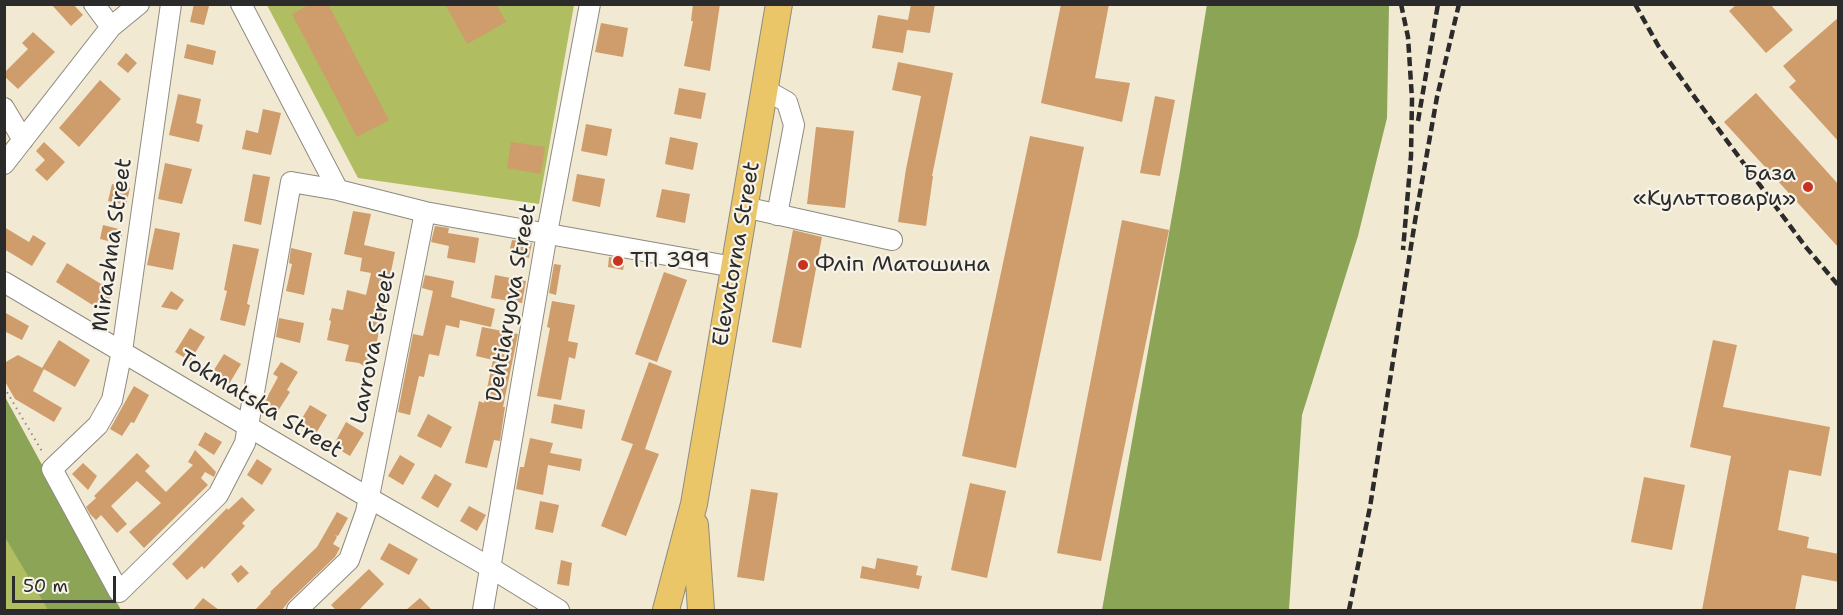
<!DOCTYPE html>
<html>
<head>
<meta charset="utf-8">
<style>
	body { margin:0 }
	#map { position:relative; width:1843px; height:615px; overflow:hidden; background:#f2e9d3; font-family:"Shantell Sans",sans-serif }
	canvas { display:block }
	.frame { position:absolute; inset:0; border:6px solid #2b2b2b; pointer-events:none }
	.scale { position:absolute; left:12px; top:576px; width:104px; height:27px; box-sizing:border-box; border:3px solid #2b2b2b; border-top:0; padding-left:8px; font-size:18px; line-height:21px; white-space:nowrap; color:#2b2b2b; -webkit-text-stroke:4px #f7f3e8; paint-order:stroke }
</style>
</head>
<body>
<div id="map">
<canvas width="1843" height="615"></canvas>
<div class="frame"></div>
<div class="scale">50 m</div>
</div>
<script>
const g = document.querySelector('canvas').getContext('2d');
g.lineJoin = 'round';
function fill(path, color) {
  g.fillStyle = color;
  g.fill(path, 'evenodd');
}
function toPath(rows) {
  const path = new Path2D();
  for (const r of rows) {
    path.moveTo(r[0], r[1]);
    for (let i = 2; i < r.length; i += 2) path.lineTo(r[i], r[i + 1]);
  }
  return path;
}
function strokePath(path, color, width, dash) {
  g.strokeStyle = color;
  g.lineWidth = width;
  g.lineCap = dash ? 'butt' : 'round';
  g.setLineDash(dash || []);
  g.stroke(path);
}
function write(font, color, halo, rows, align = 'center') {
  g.font = font + ' "Shantell Sans",sans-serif';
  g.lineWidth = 4.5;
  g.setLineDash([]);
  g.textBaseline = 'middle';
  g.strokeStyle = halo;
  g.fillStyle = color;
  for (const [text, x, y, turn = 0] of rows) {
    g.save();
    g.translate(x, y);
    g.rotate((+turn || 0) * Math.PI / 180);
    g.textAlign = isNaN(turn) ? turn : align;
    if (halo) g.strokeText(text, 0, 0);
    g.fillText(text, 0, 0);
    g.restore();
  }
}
fill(toPath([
	[267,5,574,5,539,204,358,178],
	[5,461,89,610,5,610]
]), '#b0bd60');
fill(toPath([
	[1207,4,1389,5,1387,118,1358,236,1302,415,1289,609,1297,610,1102,610,1180,171],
	[4,395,121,610,48,610,5,537]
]), '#8ca456');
fill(toPath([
	[51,4,73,4,83,15,71,26],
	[194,4,209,6,204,25,190,22],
	[311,4,328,4,389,120,357,137,292,14],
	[445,4,496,4,506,22,467,44],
	[693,4,720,4,710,71,684,66,693,21,691,21],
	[911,4,935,4,930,33,907,30,903,53,872,48,878,15,908,20],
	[1061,4,1109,4,1095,78,1130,83,1122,122,1041,103],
	[1737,4,1770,4,1793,30,1766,53,1729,11],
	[1839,17,1839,142,1789,87,1796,81,1783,66],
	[601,23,628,28,623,57,595,52],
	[33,32,55,52,18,89,4,76,4,73,28,49,22,43],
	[187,44,216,51,213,65,184,58],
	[126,53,137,63,128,73,117,64],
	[898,62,953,73,932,176,933,176,926,226,898,222,906,169,921,96,892,90],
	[100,80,121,99,79,147,59,128],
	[679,88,706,93,701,119,674,114],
	[1756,93,1839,185,1839,248,1724,122],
	[178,94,201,99,196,123,203,125,199,142,169,135],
	[1155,96,1175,100,1160,176,1140,173],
	[263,109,281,113,271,155,242,149,246,130,258,133],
	[586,124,612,129,607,156,581,151],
	[816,127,854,131,845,208,807,204],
	[1030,136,1084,147,1016,468,962,456],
	[670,137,698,143,693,170,665,164],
	[44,142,65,162,47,181,35,170,45,160,36,151],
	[511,142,545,147,541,174,507,168],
	[165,163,192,169,182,204,158,199],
	[253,174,270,177,261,225,244,221],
	[577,174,605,179,600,207,572,201],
	[112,184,130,188,126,205,108,201],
	[662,189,690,194,685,223,656,217],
	[353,211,371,214,364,245,395,252,375,351,371,350,367,368,359,363,345,361,349,345,327,340,331,321,329,320,332,308,343,310,347,290,366,295,371,273,360,271,362,258,344,254],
	[1122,220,1169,230,1101,561,1057,553],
	[103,225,123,230,120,244,100,239],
	[435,226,449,228,448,233,479,238,475,263,447,258,449,246,431,242],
	[4,227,29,242,33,235,46,243,32,266,4,249],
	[155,228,180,233,173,270,147,265],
	[793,230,822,237,801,348,772,342],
	[512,240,532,243,529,258,509,253],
	[233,244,259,249,247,304,250,305,245,326,220,320,227,291,224,290],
	[291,248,312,253,304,295,286,291,292,264,289,263],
	[609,257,625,260,623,270,608,267],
	[67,263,114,292,102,311,56,282],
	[554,264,561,265,556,295,549,293],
	[664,272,687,280,657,362,635,354],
	[425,275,454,281,451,297,495,309,491,327,460,320,459,328,446,325,439,356,429,354,424,377,419,376,410,415,398,412,413,334,423,336,433,291,422,288],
	[495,275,526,281,522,303,491,298],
	[171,291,184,300,177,310,161,307],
	[552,301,575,305,568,341,578,343,575,359,569,357,561,400,537,396,550,328,547,327],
	[4,312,29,326,22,340,4,331],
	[279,318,304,323,300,343,276,337],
	[482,327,518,334,503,407,505,407,500,441,494,440,487,468,465,463,479,401,484,403,493,360,476,356],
	[190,328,205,337,190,361,175,352],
	[59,340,90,360,75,387,42,368],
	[1713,340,1737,345,1723,407,1830,427,1821,476,1789,470,1778,530,1809,537,1807,548,1839,554,1839,582,1802,575,1795,610,1702,610,1731,456,1690,447],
	[224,354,241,364,229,384,212,373],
	[18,355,44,369,33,391,62,408,54,422,15,399,4,380,4,363],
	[281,362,298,372,287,390,290,392,278,411,264,403,278,377,273,374],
	[649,362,672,371,645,449,659,454,626,536,601,526,633,444,621,440],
	[134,386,149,395,134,423,131,422,122,436,110,429],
	[554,404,585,410,582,429,551,423],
	[310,405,327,415,315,435,298,425],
	[428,414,452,427,441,448,417,436],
	[346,422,364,433,350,456,333,446],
	[205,432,222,442,214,455,198,445],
	[530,438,553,443,550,453,582,459,580,471,548,465,543,495,516,489,520,467,524,467],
	[195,450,216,472,214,477,205,472,201,478,208,485,144,548,129,532,161,503,137,481,111,506,127,524,117,533,101,515,96,520,90,514,86,507,96,498,94,496,137,453,150,466,145,471,166,492,193,465,188,462],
	[400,455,415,464,403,485,388,476],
	[257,459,272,469,262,485,247,475],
	[83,463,97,476,88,490,72,474],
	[435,474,452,484,438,508,421,498],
	[1644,477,1685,485,1672,550,1631,542],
	[970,483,1006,491,987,578,951,570],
	[751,489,778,493,764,581,737,577],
	[242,497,255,510,242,523,245,526,204,569,202,566,187,580,172,564,227,508,228,510],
	[540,501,559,505,553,533,535,529],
	[469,506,486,515,477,531,460,521],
	[337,512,348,518,338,536,335,535,337,537,333,544,340,548,335,557,289,601,282,610,255,610,271,593,270,592,317,547],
	[389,543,418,559,409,575,380,559],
	[877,558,918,566,916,575,922,576,919,589,860,578,862,566,875,569],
	[561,560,572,563,569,586,557,584],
	[241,565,249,573,238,583,231,574],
	[369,569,384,584,359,610,336,610,331,605],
	[203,598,219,610,193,610],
	[420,598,432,610,406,610]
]), '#cf9c6b');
const minor = toPath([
	[94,4,111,27],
	[171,4,122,351,112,400,98,425,52,469,119,592,218,495,245,443,291,182,338,190,425,212,734,267],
	[241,4,338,190],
	[764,89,787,102,794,125,777,215],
	[4,108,23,140],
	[4,164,111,27,139,4],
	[744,207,892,240],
	[4,282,369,498,491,568,559,610],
	[297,610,349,560,366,512,425,212],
	[483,610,547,233,590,4]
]);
const major = toPath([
	[695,525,701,610],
	[666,610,694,504,779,4]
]);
strokePath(minor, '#8e8a7f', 22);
strokePath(major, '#8e8a7f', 28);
strokePath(toPath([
	[4,387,43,453]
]), '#8e8a7f', 2, [1.5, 4.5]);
strokePath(minor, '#fff', 20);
strokePath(major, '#ebc669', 26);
strokePath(toPath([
	[1401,4,1408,37,1412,99,1411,156,1403,250],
	[1635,4,1659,47,1696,99,1805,246,1838,285],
	[1418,121,1438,4],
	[1349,610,1370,507,1415,221,1437,97,1459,4]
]), '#2b2b2b', 4.5, [9, 4.5]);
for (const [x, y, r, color] of [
	[1808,187,6,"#c8321e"],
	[618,261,6,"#c8321e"],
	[803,265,6,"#c8321e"]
]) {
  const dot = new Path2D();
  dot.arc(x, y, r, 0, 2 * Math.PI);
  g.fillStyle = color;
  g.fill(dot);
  strokePath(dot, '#f7f3e8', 2);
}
write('22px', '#2b2b2b', '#f7f3e8', [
	["База",1796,174,"right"],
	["«Культтовари»",1796,199,"right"],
	["ТП 399",630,261],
	["Фліп Матошина",815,265]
], 'left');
write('22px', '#2b2b2b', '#f7f3e8', [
	["Mirazhna Street",113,245,-82],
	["Elevatorna Street",737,254,-80],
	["Dehtiaryova Street",512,303,-80],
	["Lavrova Street",374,347,-79],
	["Tokmatska Street",260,405,31]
]);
</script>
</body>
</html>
